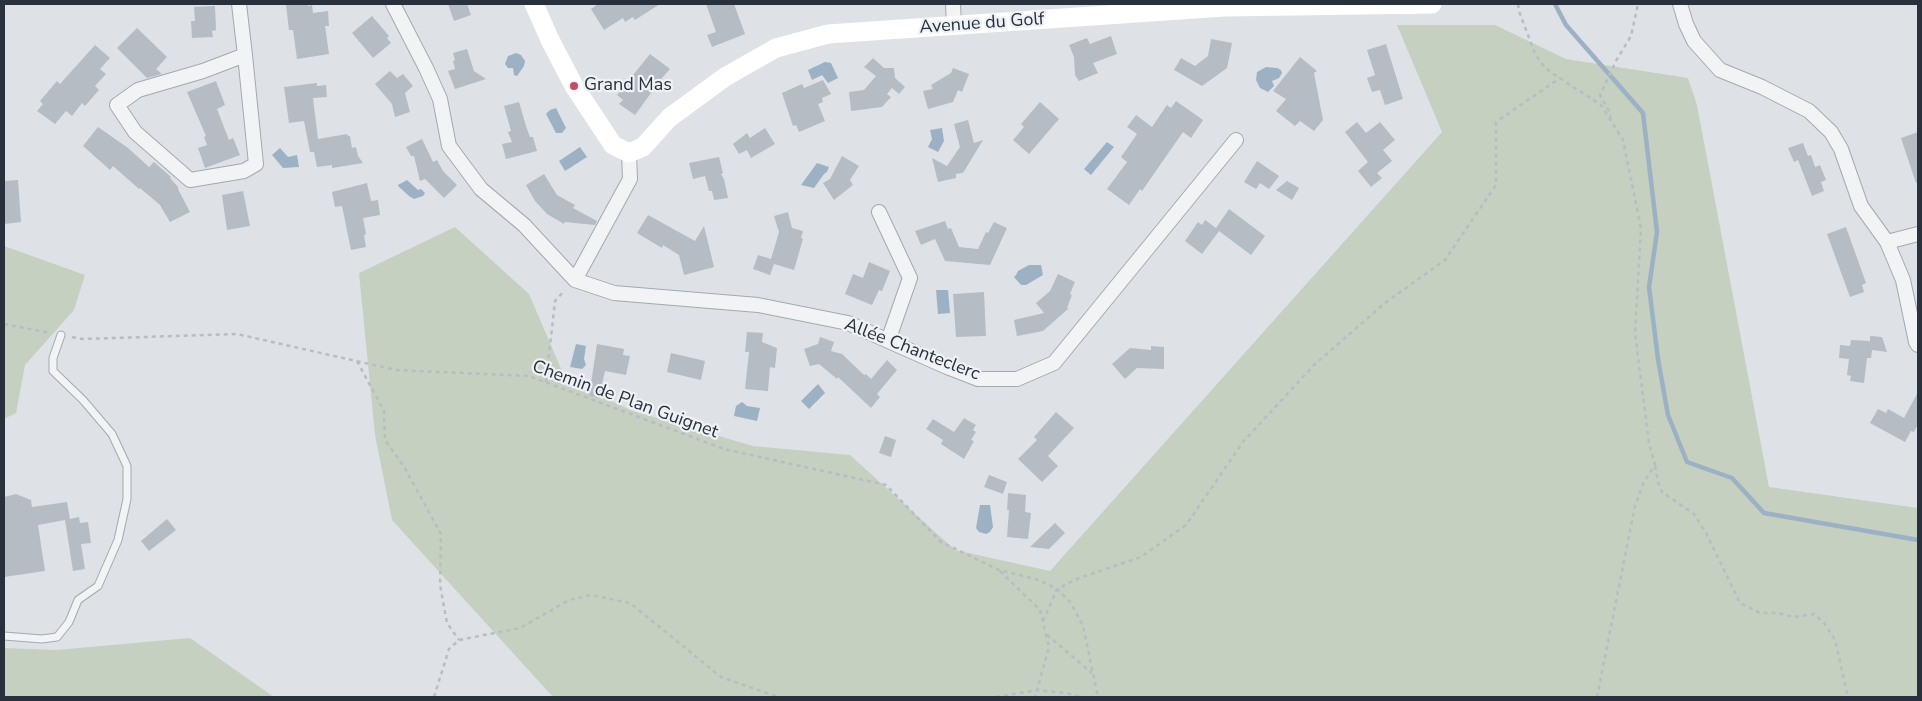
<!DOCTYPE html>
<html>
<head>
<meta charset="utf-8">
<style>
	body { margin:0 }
	#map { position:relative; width:1922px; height:701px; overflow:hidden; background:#dee2e7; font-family:"Nunito Sans",sans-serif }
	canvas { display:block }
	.frame { position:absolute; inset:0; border:5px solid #29313c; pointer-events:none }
</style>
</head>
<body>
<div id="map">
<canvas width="1922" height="701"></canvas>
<div class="frame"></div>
</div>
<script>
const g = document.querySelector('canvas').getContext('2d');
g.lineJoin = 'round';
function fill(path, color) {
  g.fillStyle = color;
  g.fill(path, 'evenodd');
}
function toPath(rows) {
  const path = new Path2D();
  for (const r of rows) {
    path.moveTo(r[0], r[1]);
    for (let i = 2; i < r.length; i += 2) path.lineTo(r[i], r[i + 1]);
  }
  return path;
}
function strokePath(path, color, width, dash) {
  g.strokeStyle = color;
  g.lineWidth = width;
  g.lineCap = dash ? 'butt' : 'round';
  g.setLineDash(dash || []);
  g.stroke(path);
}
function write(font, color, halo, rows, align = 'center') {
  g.font = font + ' "Nunito Sans",sans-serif';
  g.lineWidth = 4.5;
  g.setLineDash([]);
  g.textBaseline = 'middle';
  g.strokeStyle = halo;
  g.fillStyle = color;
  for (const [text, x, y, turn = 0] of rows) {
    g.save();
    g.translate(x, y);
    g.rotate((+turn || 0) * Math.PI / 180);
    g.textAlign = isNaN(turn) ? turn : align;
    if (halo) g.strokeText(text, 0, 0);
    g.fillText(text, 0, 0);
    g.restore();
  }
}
fill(toPath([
	[1397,25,1495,25,1566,59,1688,78,1697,105,1769,487,1918,508,1918,697,553,697,392,520,375,435,359,273,455,227,529,294,566,380,633,411,753,446,850,455,955,550,1050,571,1442,132],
	[4,246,85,275,74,310,25,365,16,413,4,419],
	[190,638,274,697,4,697,4,648,56,650]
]), '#c5d0c0');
fill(toPath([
	[516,53,521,55,525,61,524,66,517,76,514,75,513,68,508,68,505,64,508,56],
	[825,62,831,63,838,78,828,83,822,75,812,80,808,70],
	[1266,67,1277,68,1281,70,1282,73,1279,78,1272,81,1274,86,1268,92,1260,88,1256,80,1257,72],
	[556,108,566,128,562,133,556,133,546,114,550,110],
	[942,128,944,141,938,152,928,147,932,139,930,130],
	[1107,142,1114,147,1091,175,1084,169],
	[580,147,587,157,565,171,559,161],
	[280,148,288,157,297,155,299,167,283,168,272,155],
	[817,163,829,167,827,172,824,174,814,188,801,185],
	[407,180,418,190,421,189,425,193,423,196,414,199,409,196,398,186,398,185],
	[1029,265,1041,265,1043,275,1026,285,1021,285,1014,277,1016,275,1018,271],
	[936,290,948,290,950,313,938,314],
	[576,344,586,346,584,359,586,365,582,369,570,367],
	[818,384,825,393,809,409,801,401],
	[742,402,747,406,760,408,757,421,734,416,736,406],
	[980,505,990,505,993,527,990,532,986,534,979,532,976,528]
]), '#9cb1c4');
strokePath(toPath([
	[1555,4,1566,25,1643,113,1657,232,1649,287,1658,359,1668,415,1687,462,1732,478,1764,513,1918,540]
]), '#9cb1c4', 4.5);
fill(toPath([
	[307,4,308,6,312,5,313,13,328,11,329,26,325,26,329,54,297,59,293,30,289,30,286,5],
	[448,4,467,4,471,15,454,21],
	[598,4,660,4,635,20,633,17,625,22,623,18,604,30,591,9],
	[706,4,734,4,745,34,712,47,707,35,716,32],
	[215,6,216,30,212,31,213,37,192,38,191,21,195,21,194,7],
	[372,16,389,36,387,38,391,43,373,58,352,33],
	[137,28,167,57,156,69,162,74,147,78,117,48],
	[1111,36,1117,54,1093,63,1098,73,1079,81,1075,75,1074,57,1069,45,1087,38,1090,44],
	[1211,39,1232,43,1227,68,1202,86,1174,70,1181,58,1195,66,1208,56],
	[1386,44,1403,99,1385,105,1380,90,1372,92,1367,78,1375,75,1367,50],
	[95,45,110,58,100,69,106,74,95,86,99,90,85,106,82,103,72,116,66,111,55,124,37,111,43,104,40,101,57,81,60,84],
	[467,49,474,71,486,79,455,89,448,71,455,69,453,61,455,60,453,53],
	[650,54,670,69,662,78,635,115,619,104,623,100,617,95],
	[1300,57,1317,71,1314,73,1323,120,1314,131,1300,121,1295,126,1276,111,1286,99,1273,91],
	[873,58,884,68,894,68,895,78,905,87,899,94,892,88,887,94,891,97,882,107,851,111,849,92,864,90,876,76,864,67],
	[953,68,969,74,962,92,958,90,953,102,928,109,923,91,933,89,931,85,951,73],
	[390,71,397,78,403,74,413,86,405,93,410,112,395,117,392,104,375,84],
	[823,80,831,94,822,98,823,102,818,104,825,121,799,132,796,125,793,126,782,93,802,84,804,88],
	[216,81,225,105,217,109,229,140,233,138,240,155,205,168,198,148,207,145,204,137,206,136,187,92],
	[317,83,317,86,326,85,327,97,313,98,318,139,347,134,348,136,350,136,352,148,356,147,358,156,363,163,332,168,332,165,317,167,314,152,310,152,304,121,289,123,284,87],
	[1176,101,1203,120,1191,138,1183,132,1142,191,1140,189,1129,205,1107,189,1127,162,1121,157,1137,134,1127,127,1136,115,1152,127,1167,105,1171,108],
	[519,102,526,126,530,137,533,137,537,151,506,159,502,144,512,142,508,132,511,131,504,106],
	[1040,102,1059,119,1029,154,1013,140,1024,127,1021,124],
	[968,120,974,143,983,140,963,173,956,174,956,178,938,182,932,158,947,166,960,147,954,124],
	[1357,122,1366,133,1380,122,1395,140,1383,150,1392,161,1377,173,1382,178,1371,187,1358,171,1368,162,1345,132],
	[98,127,128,148,149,167,154,162,171,177,170,178,178,187,178,189,190,212,170,222,160,205,140,188,139,189,113,166,110,170,83,146],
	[765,128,775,144,751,158,747,150,739,154,733,144,747,133,750,138],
	[1918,132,1918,182,1916,183,1901,138],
	[422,139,433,162,437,160,443,171,457,185,444,198,425,179,420,181,414,156,411,156,406,147],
	[1803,143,1808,156,1811,155,1815,167,1820,165,1826,180,1821,182,1824,191,1812,196,1798,160,1794,162,1788,148],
	[842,156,859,166,850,180,853,185,834,200,823,183,830,179],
	[719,157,723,173,721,174,724,179,728,198,714,200,712,191,709,191,705,176,693,179,689,163],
	[1257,161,1279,176,1269,189,1260,183,1256,189,1244,182],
	[544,174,557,195,575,205,573,208,597,221,595,225,565,222,564,224,547,214,535,201,526,185],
	[18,180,21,222,4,224,4,181],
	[1287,181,1299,188,1292,200,1276,190],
	[367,183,371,201,378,200,380,215,363,218,366,234,364,235,366,247,351,250,342,206,335,207,332,192],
	[243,191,250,226,227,230,222,195],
	[1229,209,1265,236,1251,255,1219,231,1202,254,1185,241,1198,222,1202,225,1205,220,1216,228],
	[788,212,792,228,803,231,801,238,803,239,794,270,774,264,770,275,753,269,758,255,771,259,779,232,774,216],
	[648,215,695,241,704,226,714,267,684,275,679,255,663,245,662,248,637,233],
	[945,221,948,229,951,228,959,247,978,249,986,232,988,233,994,222,1007,228,990,265,945,261,935,239,921,245,915,231],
	[1846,227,1866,283,1862,285,1864,292,1850,297,1827,234],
	[869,262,890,271,882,291,879,290,872,305,845,294,853,274,863,278],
	[1058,274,1075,282,1070,294,1072,295,1067,308,1069,308,1043,331,1017,336,1014,320,1044,313,1036,303,1050,291],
	[984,292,986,336,956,337,953,294],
	[747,332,763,333,762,342,777,348,775,368,770,367,768,391,745,389,749,352,745,352],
	[1870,336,1882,337,1887,352,1872,350,1871,358,1867,358,1864,383,1850,381,1851,376,1847,375,1849,359,1839,358,1840,345,1850,346,1851,340,1870,341],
	[820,337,834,342,831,351,842,354,864,375,866,374,871,379,887,360,897,370,877,394,880,397,871,408,838,377,837,379,819,364,810,366,804,349,818,344],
	[597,344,624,349,623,355,630,356,626,375,605,371,599,398,589,396],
	[1151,346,1164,347,1164,369,1137,368,1125,379,1112,364,1130,348,1151,350],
	[671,353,705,361,701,380,667,372],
	[1918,392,1918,424,1914,432,1911,431,1905,442,1870,423,1878,409,1886,413,1888,409,1904,418],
	[1056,412,1074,428,1048,456,1058,466,1042,482,1018,459,1037,440,1034,437],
	[964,418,976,425,973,430,976,432,971,440,974,441,964,459,941,444,943,440,926,429,933,419,954,432],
	[885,436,896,440,891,457,879,453],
	[989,475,1007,482,1003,494,984,487],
	[1008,493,1026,495,1025,512,1031,513,1028,539,1007,537,1009,510,1007,510],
	[16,494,31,500,32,507,67,502,70,519,79,517,80,523,88,522,91,543,81,544,85,569,73,571,65,520,38,525,45,571,4,577,4,497],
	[167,519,176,530,149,551,141,541],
	[1055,523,1065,533,1049,549,1030,547]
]), '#b6bcc3');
const lane = toPath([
	[4,636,42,639,57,637,69,622,78,600,98,586,118,540,127,499,127,466,112,434,83,400,53,371,53,358,61,335]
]);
const street = toPath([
	[239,4,245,55,256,164,244,171,190,180,135,132,117,105,138,90,203,71,245,55],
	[393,4,426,68,440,99,449,146,481,189,524,225,575,280,614,293,758,305,848,323,947,367,978,379,1017,379,1054,363,1236,140],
	[953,4,954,25],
	[1680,4,1686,24,1694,41,1720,70,1762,87,1809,111,1831,132,1841,149,1861,206,1887,242,1903,280,1916,342,1918,345],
	[879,212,910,278,888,341],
	[1887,242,1918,234],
	[575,280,630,179,629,153]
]);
strokePath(lane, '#a4a9b0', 9);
strokePath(street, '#a4a9b0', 16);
strokePath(toPath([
	[1518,4,1519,11,1534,51,1540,62,1549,71,1601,105,1623,140,1641,228,1635,333,1649,443,1655,465,1644,482,1635,506,1597,697],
	[1611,119,1609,111,1600,95,1616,61,1631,36,1638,4],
	[4,324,50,333],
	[72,337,82,339,237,334,396,370,529,376,724,449,886,485,941,542,999,570,1039,580,1057,589,1071,603,1083,626,1098,697],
	[357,361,384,411,385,440,403,465,441,534,440,585,447,623,459,640],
	[546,382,555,301,565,290],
	[1655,466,1658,482,1662,492,1694,514,1706,533,1740,603,1760,613,1777,613,1794,617,1814,614,1824,623,1835,640,1848,697],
	[1000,571,1040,610,1049,647,1035,697],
	[1043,621,1057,589,1079,578,1141,557,1186,525,1243,442,1314,365,1385,303,1445,260,1496,185,1496,122,1560,78],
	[1047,635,1092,673],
	[434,697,449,649,459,640,520,628,569,600,591,595,630,603,721,677,778,697],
	[996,697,1037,690,1066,693,1081,697]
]), '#b9bdc1', 2.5, [4, 4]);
strokePath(lane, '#f1f3f5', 7);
strokePath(street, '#f1f3f5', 14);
strokePath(toPath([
	[534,4,550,40,574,86,613,145,629,153,643,147,669,118,725,77,776,48,828,34,1224,7,1432,4]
]), '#fff', 19);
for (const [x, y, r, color] of [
	[574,86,5,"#c34c64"]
]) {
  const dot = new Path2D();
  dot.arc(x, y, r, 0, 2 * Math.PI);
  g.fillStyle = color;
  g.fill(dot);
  strokePath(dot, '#eef1f5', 2);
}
write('18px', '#29313c', '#eef1f5', [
	["Avenue du Golf",982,24,-4],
	["Allée Chanteclerc",912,350,21],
	["Chemin de Plan Guignet",625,400,20]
]);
write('18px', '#29313c', '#eef1f5', [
	["Grand Mas",584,86]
], 'left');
</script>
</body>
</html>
